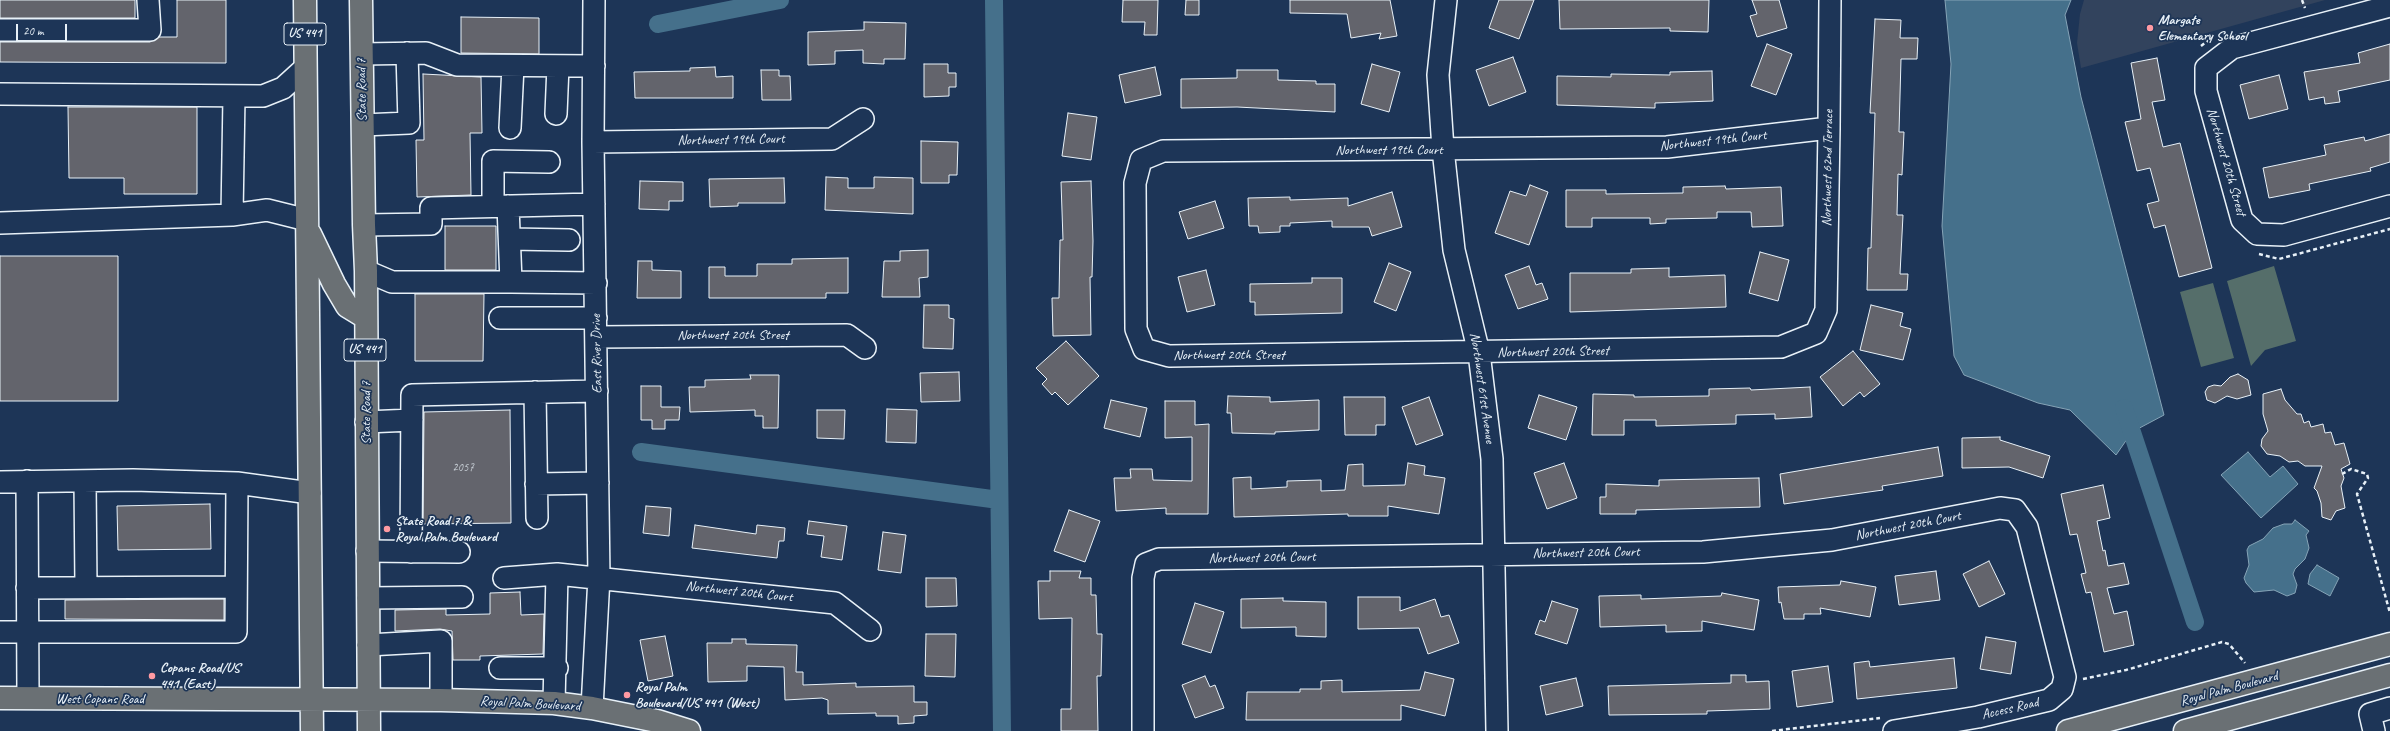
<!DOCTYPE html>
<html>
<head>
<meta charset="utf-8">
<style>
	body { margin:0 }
	#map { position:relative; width:2390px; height:731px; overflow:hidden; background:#1d3557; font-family:Caveat,sans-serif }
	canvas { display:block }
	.scale { position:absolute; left:16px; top:24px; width:51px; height:18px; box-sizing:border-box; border:2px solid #e8f1f8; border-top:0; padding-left:5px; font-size:12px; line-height:14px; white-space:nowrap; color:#e8f1f8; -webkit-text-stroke:3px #1d3557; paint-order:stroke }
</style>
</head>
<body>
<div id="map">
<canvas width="2390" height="731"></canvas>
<div class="scale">20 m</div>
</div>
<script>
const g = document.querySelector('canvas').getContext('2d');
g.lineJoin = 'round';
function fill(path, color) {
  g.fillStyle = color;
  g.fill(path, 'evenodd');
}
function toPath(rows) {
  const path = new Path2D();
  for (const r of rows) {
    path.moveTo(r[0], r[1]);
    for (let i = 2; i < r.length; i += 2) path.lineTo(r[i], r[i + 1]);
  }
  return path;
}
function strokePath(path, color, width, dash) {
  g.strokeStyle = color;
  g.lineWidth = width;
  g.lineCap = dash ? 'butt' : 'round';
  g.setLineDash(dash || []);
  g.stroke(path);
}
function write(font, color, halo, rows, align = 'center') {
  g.font = font + ' Caveat,sans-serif';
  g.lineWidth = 3.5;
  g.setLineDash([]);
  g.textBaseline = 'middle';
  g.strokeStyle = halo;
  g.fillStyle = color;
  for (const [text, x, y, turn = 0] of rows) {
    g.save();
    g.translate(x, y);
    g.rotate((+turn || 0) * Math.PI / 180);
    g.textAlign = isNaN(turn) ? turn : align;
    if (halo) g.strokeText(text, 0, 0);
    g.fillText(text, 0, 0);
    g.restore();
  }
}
fill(toPath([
	[2084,0,2325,0,2081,68,2077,43,2080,14]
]), '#32435d');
fill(toPath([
	[2274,266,2296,341,2265,350,2251,366,2227,281],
	[2213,283,2234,358,2201,367,2180,292]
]), '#556e6a');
const water = toPath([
	[1945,0,2071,0,2065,15,2081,97,2164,415,2132,432,2116,455,2070,410,2038,403,1964,375,1954,356,1942,226,1951,64,1945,0],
	[2248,452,2270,477,2283,466,2298,484,2261,518,2221,475,2248,452],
	[2295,520,2309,531,2306,535,2309,548,2305,559,2295,569,2293,574,2297,585,2295,593,2287,596,2274,590,2254,592,2246,583,2244,578,2249,565,2247,550,2249,546,2263,539,2273,528,2284,524,2292,524,2295,520],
	[2317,565,2339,578,2330,596,2308,584,2310,574,2317,565]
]);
fill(water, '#45708b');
strokePath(water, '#86a4b7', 1);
strokePath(toPath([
	[994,0,1002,731],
	[658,24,780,0],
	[2124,408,2195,622],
	[641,452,999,500]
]), '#45708b', 18);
const building = toPath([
	[0,0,135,0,135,18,0,18,0,0],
	[177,0,226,0,226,63,0,62,0,42,150,42,159,37,177,37,177,0],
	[1123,0,1158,0,1157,35,1144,35,1145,22,1122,22,1123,0],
	[1186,0,1199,0,1199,15,1185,15,1186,0],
	[1290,0,1390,0,1397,36,1379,39,1381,33,1351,38,1347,14,1290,13,1290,0],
	[1499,0,1534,0,1519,39,1489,28,1499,0],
	[1559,0,1709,0,1708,32,1670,31,1670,28,1560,29,1559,0],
	[1752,0,1779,0,1787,28,1757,37,1750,16,1757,14,1752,0],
	[461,17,539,18,539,54,461,53,461,17],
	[1875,19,1901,20,1900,38,1918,38,1917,59,1901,59,1899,132,1904,132,1902,175,1898,174,1897,215,1903,215,1900,274,1908,274,1907,290,1867,290,1868,248,1871,248,1875,113,1870,113,1875,19],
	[864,22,906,23,905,59,884,59,884,64,863,63,863,50,835,51,835,64,808,65,808,32,864,30,864,22],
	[1767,44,1792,54,1776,95,1751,86,1767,44],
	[2390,44,2390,80,2338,91,2340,102,2325,104,2324,97,2309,100,2304,72,2360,63,2358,53,2390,44],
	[1513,57,1526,92,1489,106,1476,70,1513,57],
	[2157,58,2165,100,2152,102,2163,147,2180,143,2212,268,2179,277,2165,225,2154,228,2147,204,2159,201,2150,168,2137,171,2125,122,2141,119,2131,63,2157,58],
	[924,64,948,64,948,73,956,73,956,87,949,87,949,96,924,97,924,64],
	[1372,64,1400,72,1389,112,1361,104,1372,64],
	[715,67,716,77,733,76,733,98,635,98,634,72,690,71,690,68,715,67],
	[1155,67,1161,95,1125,103,1119,75,1155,67],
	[761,70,779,70,779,76,790,76,791,100,762,100,761,70],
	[1237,70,1278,70,1278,80,1316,81,1316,84,1335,84,1335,112,1237,107,1181,108,1181,79,1237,78,1237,70],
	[1712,71,1713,101,1655,103,1655,108,1557,105,1557,76,1611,77,1611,74,1670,75,1670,72,1712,71],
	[423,74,481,77,482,133,470,133,471,195,417,197,416,140,424,140,423,74],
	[2279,75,2288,109,2249,119,2240,85,2279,75],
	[68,107,197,107,197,194,124,194,124,178,69,178,68,107],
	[1068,113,1097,117,1091,160,1062,156,1068,113],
	[2390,134,2390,162,2370,168,2371,171,2309,184,2310,190,2269,198,2263,168,2326,155,2324,145,2364,137,2365,141,2390,134],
	[921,141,958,142,957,175,949,175,949,183,921,183,921,141],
	[826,177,848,178,848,188,874,188,874,177,913,178,913,214,825,210,826,177],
	[784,178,785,203,738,203,738,206,710,207,709,179,784,178],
	[640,181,683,182,683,201,669,201,669,210,639,209,640,181],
	[1091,181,1093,241,1092,277,1090,277,1091,335,1053,336,1052,298,1059,298,1060,240,1063,240,1061,182,1091,181],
	[1530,185,1548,192,1529,245,1495,233,1510,191,1526,196,1530,185],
	[1725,186,1726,189,1781,187,1783,226,1752,227,1751,212,1717,212,1717,218,1666,219,1666,223,1650,224,1650,218,1592,218,1592,227,1566,227,1566,190,1606,190,1606,194,1683,193,1683,187,1725,186],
	[1392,192,1402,227,1372,236,1369,227,1332,227,1332,221,1290,223,1290,226,1280,226,1280,232,1259,233,1258,226,1249,226,1248,198,1290,197,1290,200,1348,198,1348,206,1392,192],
	[1215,201,1224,228,1188,239,1179,212,1215,201],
	[445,226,496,226,496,270,445,270,445,226],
	[928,250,928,277,919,278,920,297,882,297,884,261,900,261,900,251,928,250],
	[1760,252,1789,260,1778,301,1749,293,1760,252],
	[0,256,118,256,118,401,0,401,0,256],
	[848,258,848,293,826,293,826,298,709,298,709,267,725,267,725,276,757,276,757,264,792,264,792,259,848,258],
	[638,261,652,261,652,270,681,271,681,298,637,298,638,261],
	[1389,263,1411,272,1396,311,1374,302,1389,263],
	[1529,266,1536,285,1542,283,1548,299,1518,309,1505,275,1529,266],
	[1669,268,1669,277,1725,275,1726,307,1570,312,1570,273,1631,273,1631,269,1669,268],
	[1206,270,1215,305,1187,312,1178,277,1206,270],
	[1312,278,1342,278,1342,313,1255,315,1255,302,1250,302,1250,284,1312,283,1312,278],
	[415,294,484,294,483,361,415,361,415,294],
	[924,305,949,305,949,318,954,319,953,349,923,348,924,305],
	[1871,305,1903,313,1900,326,1911,329,1903,360,1860,350,1871,305],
	[1066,341,1099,376,1068,405,1055,392,1052,395,1042,384,1047,379,1036,368,1066,341],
	[1853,351,1880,384,1864,397,1860,392,1843,406,1820,377,1853,351],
	[959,372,960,401,921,402,920,373,959,372],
	[2238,374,2248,380,2251,395,2237,399,2227,396,2215,403,2207,400,2205,392,2208,387,2214,385,2221,386,2230,377,2238,374],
	[750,375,779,375,778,428,763,428,763,416,755,416,755,410,690,412,689,387,705,387,705,380,751,379,750,375],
	[641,386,661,386,661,407,680,407,679,420,665,420,665,429,652,429,652,420,641,420,641,386],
	[1810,387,1812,417,1775,419,1775,414,1736,415,1736,424,1656,426,1656,420,1624,420,1624,435,1592,435,1593,394,1634,395,1634,397,1709,396,1709,389,1750,388,1751,390,1810,387],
	[2281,389,2285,400,2297,414,2301,414,2304,423,2309,421,2311,427,2323,424,2325,433,2331,432,2335,445,2344,443,2350,464,2341,469,2344,478,2341,486,2345,508,2336,511,2331,520,2322,517,2321,503,2317,491,2314,488,2322,466,2305,466,2298,461,2289,462,2280,456,2267,454,2261,446,2262,439,2268,431,2263,414,2263,394,2281,389],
	[1539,395,1577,407,1566,440,1528,428,1539,395],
	[1228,396,1270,397,1270,402,1319,400,1319,430,1275,432,1275,434,1232,433,1231,413,1227,413,1228,396],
	[1344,397,1385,397,1385,425,1376,425,1376,435,1345,435,1344,397],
	[1429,397,1443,435,1416,445,1402,407,1429,397],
	[1111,400,1147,408,1140,437,1104,428,1111,400],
	[1165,401,1195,401,1195,425,1209,424,1208,514,1166,514,1166,508,1116,511,1114,478,1131,478,1130,469,1152,469,1153,480,1192,481,1192,437,1165,438,1165,401],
	[887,409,917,410,916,443,886,442,887,409],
	[510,410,511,523,423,524,424,412,510,410],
	[817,410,845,410,844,439,817,438,817,410],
	[2000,437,2000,440,2050,456,2043,478,2009,467,1962,468,1962,438,2000,437],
	[1938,447,1943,476,1882,486,1883,490,1784,504,1780,474,1938,447],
	[1408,463,1425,466,1424,475,1445,478,1439,514,1388,506,1388,516,1348,516,1348,514,1234,517,1233,478,1251,477,1251,489,1287,487,1287,481,1321,480,1321,491,1345,490,1348,465,1363,464,1363,486,1405,485,1408,463],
	[1564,463,1577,498,1547,509,1534,473,1564,463],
	[1759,478,1760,507,1636,510,1636,514,1600,514,1600,497,1606,497,1606,484,1659,486,1659,480,1759,478],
	[2103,485,2110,518,2097,521,2103,551,2105,550,2108,566,2124,563,2129,584,2107,588,2114,614,2127,611,2134,645,2104,652,2091,592,2086,593,2081,574,2086,573,2077,534,2070,535,2061,494,2103,485],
	[210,504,211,549,118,550,117,506,210,504],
	[646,506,671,508,669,536,643,533,646,506],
	[1069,510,1100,521,1085,562,1054,551,1069,510],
	[809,521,847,526,842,560,821,557,824,536,807,534,809,521],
	[695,525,756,534,757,525,785,528,784,541,779,541,777,558,692,548,695,525],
	[883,532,906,535,901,573,878,570,883,532],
	[1989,561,2005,594,1979,607,1963,574,1989,561],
	[1050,571,1081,571,1079,578,1091,578,1091,595,1096,595,1097,634,1102,634,1101,676,1097,676,1098,731,1061,731,1061,709,1071,709,1072,618,1039,619,1038,581,1050,581,1050,571],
	[1936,571,1940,600,1899,605,1895,576,1936,571],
	[926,578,956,578,957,606,926,607,926,578],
	[1841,581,1876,587,1870,617,1820,608,1821,614,1804,614,1804,619,1784,619,1781,602,1779,603,1778,587,1840,585,1841,581],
	[520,592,521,615,544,614,543,654,480,656,480,660,453,660,452,631,440,629,395,631,395,610,446,609,446,615,490,614,490,593,520,592],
	[1722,593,1759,600,1754,630,1702,621,1702,631,1666,632,1666,625,1600,627,1599,596,1641,595,1641,599,1721,596,1722,593],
	[1358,597,1400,597,1400,611,1435,599,1441,617,1449,615,1459,643,1428,654,1419,628,1358,629,1358,597],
	[1283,598,1283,601,1326,602,1326,637,1296,636,1296,627,1241,628,1241,599,1283,598],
	[224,599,224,620,65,619,65,600,224,599],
	[1552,601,1578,609,1567,644,1535,634,1540,620,1545,622,1552,601],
	[1195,603,1224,612,1211,653,1182,644,1195,603],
	[926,634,956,634,955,677,925,676,926,634],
	[665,636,673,676,648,681,640,640,665,636],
	[1986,637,2016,642,2011,674,1980,669,1986,637],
	[732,639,746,639,746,644,797,645,796,672,803,672,803,685,856,683,856,687,914,686,914,702,927,702,927,715,914,716,914,723,898,724,898,716,876,716,876,713,828,714,828,700,822,698,785,700,784,667,747,666,747,681,708,682,707,643,732,643,732,639],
	[1954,658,1957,688,1857,699,1854,663,1869,661,1870,667,1954,658],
	[1828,666,1833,702,1797,707,1792,671,1828,666],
	[1425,672,1454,679,1445,716,1401,705,1401,720,1246,720,1247,692,1300,692,1300,689,1321,689,1321,681,1342,680,1342,692,1420,690,1425,672],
	[1731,675,1746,675,1746,682,1769,681,1770,709,1707,711,1707,714,1609,715,1608,686,1731,683,1731,675],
	[1205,676,1210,687,1215,685,1224,708,1195,718,1182,685,1205,676],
	[1576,678,1583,706,1546,715,1540,686,1576,678]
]);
fill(building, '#63646c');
strokePath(building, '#e8f1f8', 1);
const minor = toPath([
	[1446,0,1438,75,1443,149,1454,250,1479,353,1492,459,1497,731],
	[2390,6,2232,48,2206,68,2206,91,2242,220,2257,234,2284,235,2390,206],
	[0,30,150,30,148,0],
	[362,54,426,53,457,65,594,66],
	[0,94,263,96,283,88,305,68],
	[556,114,558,66],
	[363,125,409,123,407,53],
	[510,128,513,66],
	[1829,128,1667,147,1163,151,1141,160,1135,183,1136,329,1144,349,1169,356,1781,347,1816,333,1826,310,1829,128,1830,0],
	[593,142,832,139,863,119],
	[493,206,493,161,549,162],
	[508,206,511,282,596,283],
	[232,215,234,97],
	[0,223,232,215,267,210,307,220],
	[364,225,431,224,431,208,594,204],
	[510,239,569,240],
	[366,271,392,282,511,282],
	[500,318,596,318],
	[597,337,847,335,865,348],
	[535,392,537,518],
	[366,422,412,420],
	[27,481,28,698],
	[85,481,86,587],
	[0,482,133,480,237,483,310,493],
	[536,484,598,483],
	[367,551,459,552],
	[411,552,412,395,597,391],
	[504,578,557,574],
	[27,588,236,587],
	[368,598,462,597],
	[0,632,236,632,237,483],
	[368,645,441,641,441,700],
	[500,668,557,668],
	[554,703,557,574,835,603,870,630],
	[592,708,599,577,593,142,594,0],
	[1143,731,1143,578,1146,564,1159,559,1703,552,1832,540,2000,508,2015,510,2027,527,2065,677,2062,689,2049,700,1978,717,1894,731],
	[2374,731,2370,714,2390,708]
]);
const major = toPath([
	[305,0,312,731],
	[361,0,364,225,366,271,369,731],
	[310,234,334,284,347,306,365,317],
	[0,698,441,700,554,703,592,708,657,721,689,731],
	[2068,731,2390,644],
	[2185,731,2390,675]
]);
strokePath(minor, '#e8f1f8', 24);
strokePath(major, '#e8f1f8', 25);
strokePath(toPath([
	[2302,0,2305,8],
	[2201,46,2213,37],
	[2259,254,2279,259,2390,229],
	[2342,474,2351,469,2367,474,2368,478,2357,494,2390,613],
	[2083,679,2126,670,2222,642,2229,644,2245,663],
	[1772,731,1880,718]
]), '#e8f1f8', 2.5, [4, 3]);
strokePath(minor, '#1d3557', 21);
strokePath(major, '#6a7074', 22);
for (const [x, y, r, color] of [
	[2150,28,4,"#ff9aa2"],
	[387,529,4,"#ff9aa2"],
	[152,676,4,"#ff9aa2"],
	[627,695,4,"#ff9aa2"]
]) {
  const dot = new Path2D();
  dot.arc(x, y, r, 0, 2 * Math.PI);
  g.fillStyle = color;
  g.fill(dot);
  strokePath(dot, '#1d3557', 1.5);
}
write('12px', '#c7ced5', null, [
	["2057",463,468]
]);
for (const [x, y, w] of [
	[305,34,42],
	[365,350,42]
]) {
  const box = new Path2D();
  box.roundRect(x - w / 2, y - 11, w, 22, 3);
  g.fillStyle = '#1d3557';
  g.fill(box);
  strokePath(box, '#e8f1f8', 1);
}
write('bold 13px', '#e8f1f8', null, [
	["US 441",305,34],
	["US 441",365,350]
]);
write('bold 14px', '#e8f1f8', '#1d3557', [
	["Margate",2158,20],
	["Elementary School",2158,36],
	["State Road 7 &",395,521],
	["Royal Palm Boulevard",395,537],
	["Copans Road/US",160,668],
	["441 (East)",160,684],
	["Royal Palm",635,687],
	["Boulevard/US 441 (West)",635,703]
], 'left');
write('14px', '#e8f1f8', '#1d3557', [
	["State Road 7",362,90,-91],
	["Northwest 19th Court",731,140,-1],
	["Northwest 19th Court",1713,141,-6],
	["Northwest 19th Court",1389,150],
	["Northwest 20th Street",2226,162,74],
	["Northwest 62nd Terrace",1828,168,-89],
	["Northwest 20th Street",733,335],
	["Northwest 20th Street",1553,352,-1],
	["East River Drive",597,354,-91],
	["Northwest 20th Street",1229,355],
	["Northwest 61st Avenue",1482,388,82],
	["State Road 7",366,413,-90],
	["Northwest 20th Court",1908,526,-11],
	["Northwest 20th Court",1586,553,-1],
	["Northwest 20th Court",1262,558,-1],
	["Northwest 20th Court",739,592,6],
	["Royal Palm Boulevard",2229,689,-15],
	["West Copans Road",100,699],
	["Royal Palm Boulevard",530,704,3],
	["Access Road",2010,709,-13]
]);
</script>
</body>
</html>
